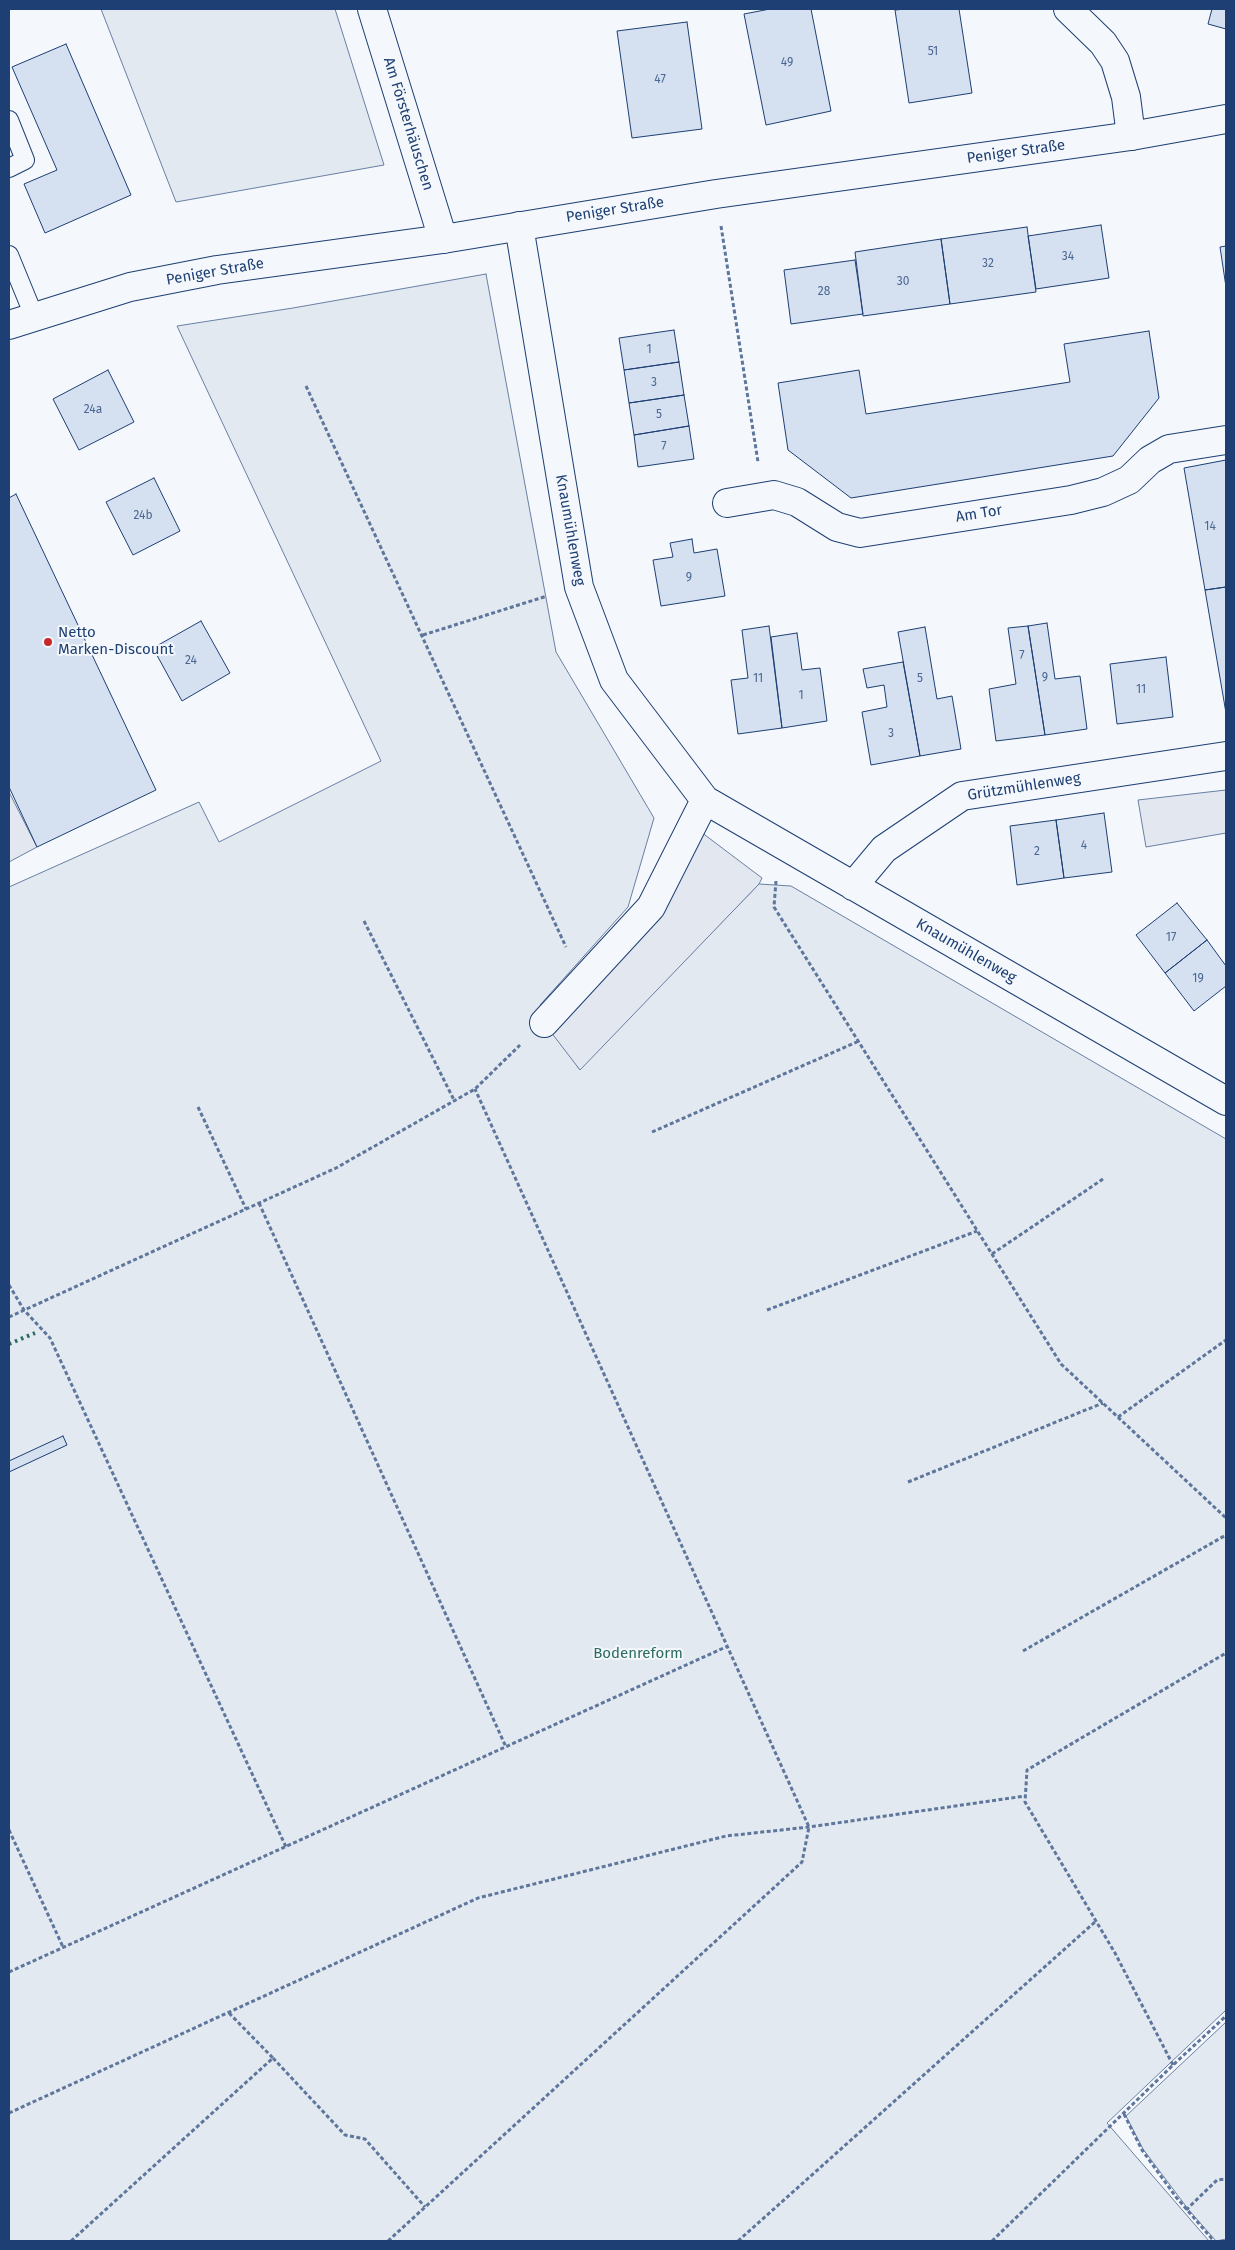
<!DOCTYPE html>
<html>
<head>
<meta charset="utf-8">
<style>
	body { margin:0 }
	#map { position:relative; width:1235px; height:2250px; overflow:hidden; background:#f4f7fb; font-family:"Fira Sans",sans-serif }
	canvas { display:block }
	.frame { position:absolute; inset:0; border:10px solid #1d3f73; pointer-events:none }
</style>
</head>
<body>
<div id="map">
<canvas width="1235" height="2250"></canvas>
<div class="frame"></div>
</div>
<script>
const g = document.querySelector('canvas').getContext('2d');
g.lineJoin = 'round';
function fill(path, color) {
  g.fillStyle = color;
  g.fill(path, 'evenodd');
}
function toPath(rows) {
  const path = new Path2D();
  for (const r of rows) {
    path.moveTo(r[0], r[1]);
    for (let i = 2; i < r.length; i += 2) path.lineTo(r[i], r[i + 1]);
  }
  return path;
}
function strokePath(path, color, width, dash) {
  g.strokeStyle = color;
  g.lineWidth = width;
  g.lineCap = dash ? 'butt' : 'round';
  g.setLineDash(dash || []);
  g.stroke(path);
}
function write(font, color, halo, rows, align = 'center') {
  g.font = font + ' "Fira Sans",sans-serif';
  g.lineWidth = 4;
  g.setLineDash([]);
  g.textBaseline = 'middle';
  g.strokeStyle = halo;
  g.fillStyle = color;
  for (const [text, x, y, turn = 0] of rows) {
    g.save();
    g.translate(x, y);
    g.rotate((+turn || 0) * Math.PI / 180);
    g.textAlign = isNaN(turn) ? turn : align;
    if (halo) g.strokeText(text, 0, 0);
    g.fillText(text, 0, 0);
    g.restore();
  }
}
const green = toPath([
	[101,9,335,9,384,165,176,202,101,9],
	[486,274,556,652,654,818,628,907,540,1005,579,1069,759,884,791,886,1226,1139,1226,2010,1107,2123,1209,2241,9,2241,9,887,199,802,219,842,381,761,177,326,293,308,486,274],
	[1226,2022,1226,2239,1216,2241,1188,2209,1143,2149,1126,2116,1226,2022]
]);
fill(green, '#e3e9f0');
strokePath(green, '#687fa3', 1);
const parking = toPath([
	[1226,790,1226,833,1146,847,1138,800,1226,790],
	[9,792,37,847,9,862,9,792],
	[693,826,762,878,759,884,580,1070,544,1023,582,981,693,826]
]);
fill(parking, '#e3e8f0');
strokePath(parking, '#687fa3', 1);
const building = toPath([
	[770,9,811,9,831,111,766,125,744,14,770,9],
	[906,9,959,9,972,93,909,103,895,10,906,9],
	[1212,9,1226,9,1226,29,1208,24,1212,9],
	[687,22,702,129,632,138,617,31,687,22],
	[66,44,131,195,45,233,24,184,57,170,12,67,66,44],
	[1101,225,1109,278,1036,289,1028,236,1101,225],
	[1027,227,1036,292,950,304,941,239,1027,227],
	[941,239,950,304,863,316,855,252,941,239],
	[1226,246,1226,287,1220,247,1226,246],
	[855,260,863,314,791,324,784,270,855,260],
	[674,330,679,362,624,370,619,338,674,330],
	[1149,331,1159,398,1113,456,851,498,788,450,778,383,859,370,866,414,1070,382,1064,344,1149,331],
	[679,362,684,395,629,403,624,370,679,362],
	[108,370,134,422,79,450,53,399,108,370],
	[684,395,689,426,634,435,629,403,684,395],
	[689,426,694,459,638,467,634,435,689,426],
	[1226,460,1226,587,1205,590,1184,468,1226,460],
	[154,478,180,531,133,555,106,502,154,478],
	[16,494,156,790,37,847,9,787,9,498,16,494],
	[692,539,694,553,717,549,725,596,661,606,653,560,673,557,670,543,692,539],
	[1226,587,1226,713,1205,590,1226,587],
	[201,621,230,673,182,701,153,648,201,621],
	[1047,623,1055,679,1080,676,1087,729,1045,735,1028,626,1047,623],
	[769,626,782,728,738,734,731,680,748,678,742,630,769,626],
	[1028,626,1045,735,996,741,989,689,1016,684,1008,628,1028,626],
	[925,627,937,699,952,696,961,749,920,756,898,632,925,627],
	[797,633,802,670,820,668,827,721,782,728,771,637,797,633],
	[1166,657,1173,717,1117,724,1110,664,1166,657],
	[903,662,920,756,871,765,862,712,887,707,884,685,867,688,863,669,903,662],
	[1104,813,1112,872,1064,878,1056,820,1104,813],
	[1056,820,1064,878,1017,885,1010,826,1056,820],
	[1177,903,1207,940,1165,973,1136,935,1177,903],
	[1207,940,1226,966,1226,986,1194,1011,1165,973,1207,940],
	[63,1436,67,1445,9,1472,9,1461,63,1436]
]);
fill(building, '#d5e0f0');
strokePath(building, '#1d3f73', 1);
const service = toPath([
	[9,120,25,160,9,168],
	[9,255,34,316]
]);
const minor = toPath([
	[372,9,443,239],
	[1068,9,1103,43,1115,61,1126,97,1131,136],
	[519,226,579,587,614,680,705,800,1226,1101],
	[727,503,774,495,797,502,837,527,860,533,1071,500,1103,492,1129,480,1150,460,1169,449,1226,440],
	[853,886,884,849,962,796,1226,756],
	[544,1023,651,907,705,800]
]);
const tertiary = toPath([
	[9,325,130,287,217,270,443,239,716,194,1131,136,1226,119]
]);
strokePath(service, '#1d3f73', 20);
strokePath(minor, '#1d3f73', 30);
strokePath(tertiary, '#1d3f73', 30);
strokePath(toPath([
	[721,226,758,462],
	[306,386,566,947],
	[423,635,547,596],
	[776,881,774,907,1061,1364,1226,1518],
	[364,921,454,1100],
	[198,1107,246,1209],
	[652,1132,859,1041],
	[259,1203,506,1747],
	[992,1254,1103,1179],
	[9,1285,24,1310,50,1338,286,1847],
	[767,1310,977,1231],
	[9,1317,336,1168,475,1089,520,1045],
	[1118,1417,1226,1340],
	[908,1482,1103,1403],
	[1023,1651,1226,1535],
	[9,1830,63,1947],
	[9,1972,728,1646],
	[273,2058,345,2135,365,2139,425,2207],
	[1173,2065,1115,1953,1025,1802,1027,1770,1226,1653],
	[9,2113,478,1898,726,1836,809,1827,1025,1796],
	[1124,2114,1142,2150,1176,2197,1213,2240,1211,2241],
	[1186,2210,1217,2180,1226,2179],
	[71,2241,273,2058,228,2012],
	[388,2241,802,1862,809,1827,475,1089],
	[738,2241,1096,1921],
	[992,2241,1173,2065,1226,2016]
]), '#5e769c', 3, [4, 2.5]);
strokePath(service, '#f4f7fb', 18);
strokePath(minor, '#f4f7fb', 28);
strokePath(tertiary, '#f4f7fb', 28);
strokePath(toPath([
	[9,1344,35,1333]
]), '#2c6c60', 4, [2.5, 4]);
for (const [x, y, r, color] of [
	[48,642,5,"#c62828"]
]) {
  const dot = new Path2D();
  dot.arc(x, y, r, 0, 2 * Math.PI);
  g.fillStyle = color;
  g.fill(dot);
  strokePath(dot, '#f4f7fb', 2);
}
write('12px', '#4b6792', null, [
	["51",933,52],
	["49",787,63],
	["47",660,80],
	["34",1068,257],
	["32",988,264],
	["30",903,282],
	["28",824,292],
	["1",649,350],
	["3",654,383],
	["24a",93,410],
	["5",659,415],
	["7",664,447],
	["24b",143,516],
	["14",1210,527],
	["9",689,578],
	["7",1022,656],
	["24",191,661],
	["9",1045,678],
	["11",758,679],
	["5",920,679],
	["11",1141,690],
	["1",801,696],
	["3",891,734],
	["4",1084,846],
	["2",1037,852],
	["17",1171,938],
	["19",1198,979]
]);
write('15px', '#1d3f73', '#f4f7fb', [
	["Am Försterhäuschen",408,124,73],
	["Peniger Straße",1016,152,-8],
	["Peniger Straße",615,210,-9],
	["Peniger Straße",215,272,-10],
	["Am Tor",979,514,-9],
	["Knaumühlenweg",570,530,80],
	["Grützmühlenweg",1024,787,-9],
	["Knaumühlenweg",966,951,30]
]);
write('15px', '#1d3f73', '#f4f7fb', [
	["Netto",58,633],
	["Marken-Discount",58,650]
], 'left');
write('15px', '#2c6c60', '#f4f7fb', [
	["Bodenreform",638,1654]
]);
</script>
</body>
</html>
